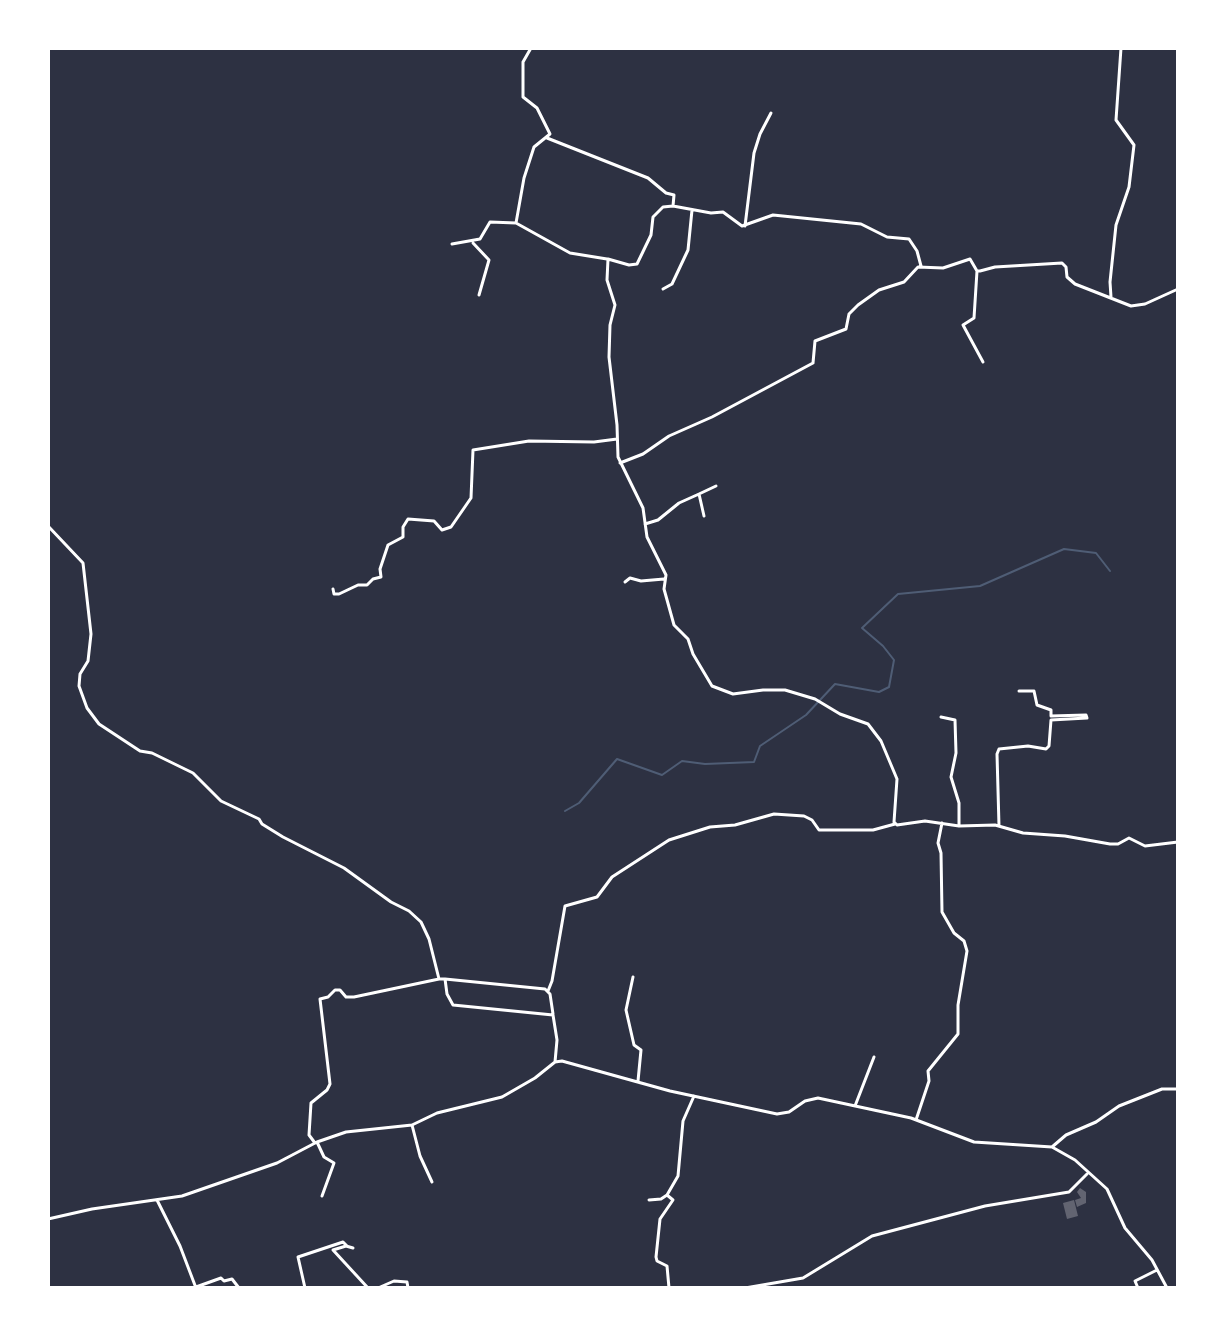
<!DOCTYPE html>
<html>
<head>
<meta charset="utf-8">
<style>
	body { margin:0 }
	#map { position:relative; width:1226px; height:1336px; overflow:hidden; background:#2d3142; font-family:"Libre Baskerville",serif }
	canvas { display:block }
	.frame { position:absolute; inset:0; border:50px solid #fff; pointer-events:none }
</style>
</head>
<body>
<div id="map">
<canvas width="1226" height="1336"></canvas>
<div class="frame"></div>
</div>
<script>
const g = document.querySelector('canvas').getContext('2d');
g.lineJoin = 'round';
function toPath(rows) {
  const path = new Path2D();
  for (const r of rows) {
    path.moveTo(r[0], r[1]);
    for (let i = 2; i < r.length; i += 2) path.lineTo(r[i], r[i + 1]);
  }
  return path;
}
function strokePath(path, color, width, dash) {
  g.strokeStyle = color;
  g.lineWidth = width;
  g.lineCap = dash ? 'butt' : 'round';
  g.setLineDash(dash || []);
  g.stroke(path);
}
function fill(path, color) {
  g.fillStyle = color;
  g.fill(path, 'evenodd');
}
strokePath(toPath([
	[565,811,579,803,617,759,662,775,682,761,705,764,754,762,760,746,806,715,835,684,879,692,889,687,894,660,883,646,862,628,898,594,980,586,1064,549,1096,553,1110,571]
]), '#4f5d75', 2);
fill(toPath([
	[1080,1188,1086,1192,1086,1203,1077,1207,1075,1200,1081,1198,1077,1192],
	[1074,1200,1078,1216,1067,1219,1063,1203]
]), '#626471');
strokePath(toPath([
	[547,138,648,178,666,193,674,195,673,206],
	[516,223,570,253,607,259],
	[745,226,754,153,760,134,771,113],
	[473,243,489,260,479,295],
	[452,244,480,239,490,222,516,223,524,178,534,147,550,134,537,108,523,97,523,62,531,48],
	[921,266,917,251,909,239,887,237,861,224,773,215,742,226,723,212,711,213,673,206,663,207,653,217,651,235,637,264,629,265,608,259,607,280,615,305,610,325,609,357,617,425,618,457,643,508,647,537,666,575,664,589,674,625,688,639,693,654,712,686,733,694,763,690,785,690,815,699,840,714,868,724,881,741,897,779,894,822,897,825,925,821,959,826,959,803,951,777,956,753,955,720,941,717],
	[977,271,974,318,963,325,983,362],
	[663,289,672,284,688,250,692,210],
	[1111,297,1110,282,1116,225,1129,187,1134,145,1116,120,1121,48],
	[620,463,643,454,669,436,712,417,813,363,815,341,846,329,849,314,858,305,879,290,904,282,918,267,943,268,970,259,977,271,980,271,995,267,1062,263,1066,267,1067,277,1075,284,1131,306,1145,304,1178,289],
	[699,494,716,486],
	[645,524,658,520,679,503,699,494,704,516],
	[48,526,83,563,91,634,88,661,80,674,79,686,87,708,99,724,140,751,152,753,193,773,221,801,259,819,262,824,283,837,344,868,391,902,409,911,421,922,429,939,439,979,445,979,447,994,453,1005,553,1015,557,1040,555,1062],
	[625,582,630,578,641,581,664,579],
	[333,589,334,594,339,594,358,585,367,585,373,579,381,577,380,569,388,545,403,537,403,527,408,519,434,521,442,530,451,527,471,498,473,450,529,441,594,442,617,439],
	[1019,691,1034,691,1037,705,1051,710,1051,716,1086,715,1087,718],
	[959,826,995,825,1023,833,1065,836,1110,844,1118,844,1129,838,1145,846,1178,842],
	[999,826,997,754,999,749,1028,746,1046,749,1049,746,1051,720,1087,718],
	[633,977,626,1010,634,1045,641,1050,638,1081],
	[445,979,545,989,550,994,553,1014],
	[548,991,552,981,565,906,597,897,612,877,669,840,710,827,735,825,774,814,804,816,812,820,819,830,873,830,895,824],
	[855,1106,874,1057],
	[916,1120,929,1081,928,1071,958,1034,958,1005,967,951,964,941,954,933,942,912,941,853,938,843,942,823],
	[412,1125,420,1156,432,1182],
	[317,1142,324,1157,334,1163,322,1196],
	[315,1143,309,1135,311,1103,327,1090,330,1084,320,999,328,997,335,990,340,990,346,997,354,997,439,979],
	[1052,1147,1066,1135,1096,1122,1119,1106,1162,1089,1178,1089],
	[667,1195,673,1200,660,1219,656,1257,657,1261,667,1266,669,1288],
	[157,1200,180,1246,196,1288],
	[649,1200,661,1199,667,1195,678,1176,683,1121,694,1096],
	[48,1219,92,1209,182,1196,277,1163,317,1142,346,1132,412,1125,437,1113,502,1097,535,1078,555,1062,562,1061,670,1091,777,1114,789,1112,805,1101,818,1098,911,1118,974,1142,1052,1147,1075,1160,1107,1189,1125,1228,1152,1260,1167,1288],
	[353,1248,346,1246,333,1250,368,1288],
	[196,1287,221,1278,224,1281,232,1279,239,1288],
	[305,1288,298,1257,343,1242,347,1246],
	[378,1288,394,1281,407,1282,408,1288],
	[745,1288,803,1278,872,1236,985,1206,1069,1192,1087,1174],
	[1138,1288,1135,1281,1157,1270]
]), '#fff', 3);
</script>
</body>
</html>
